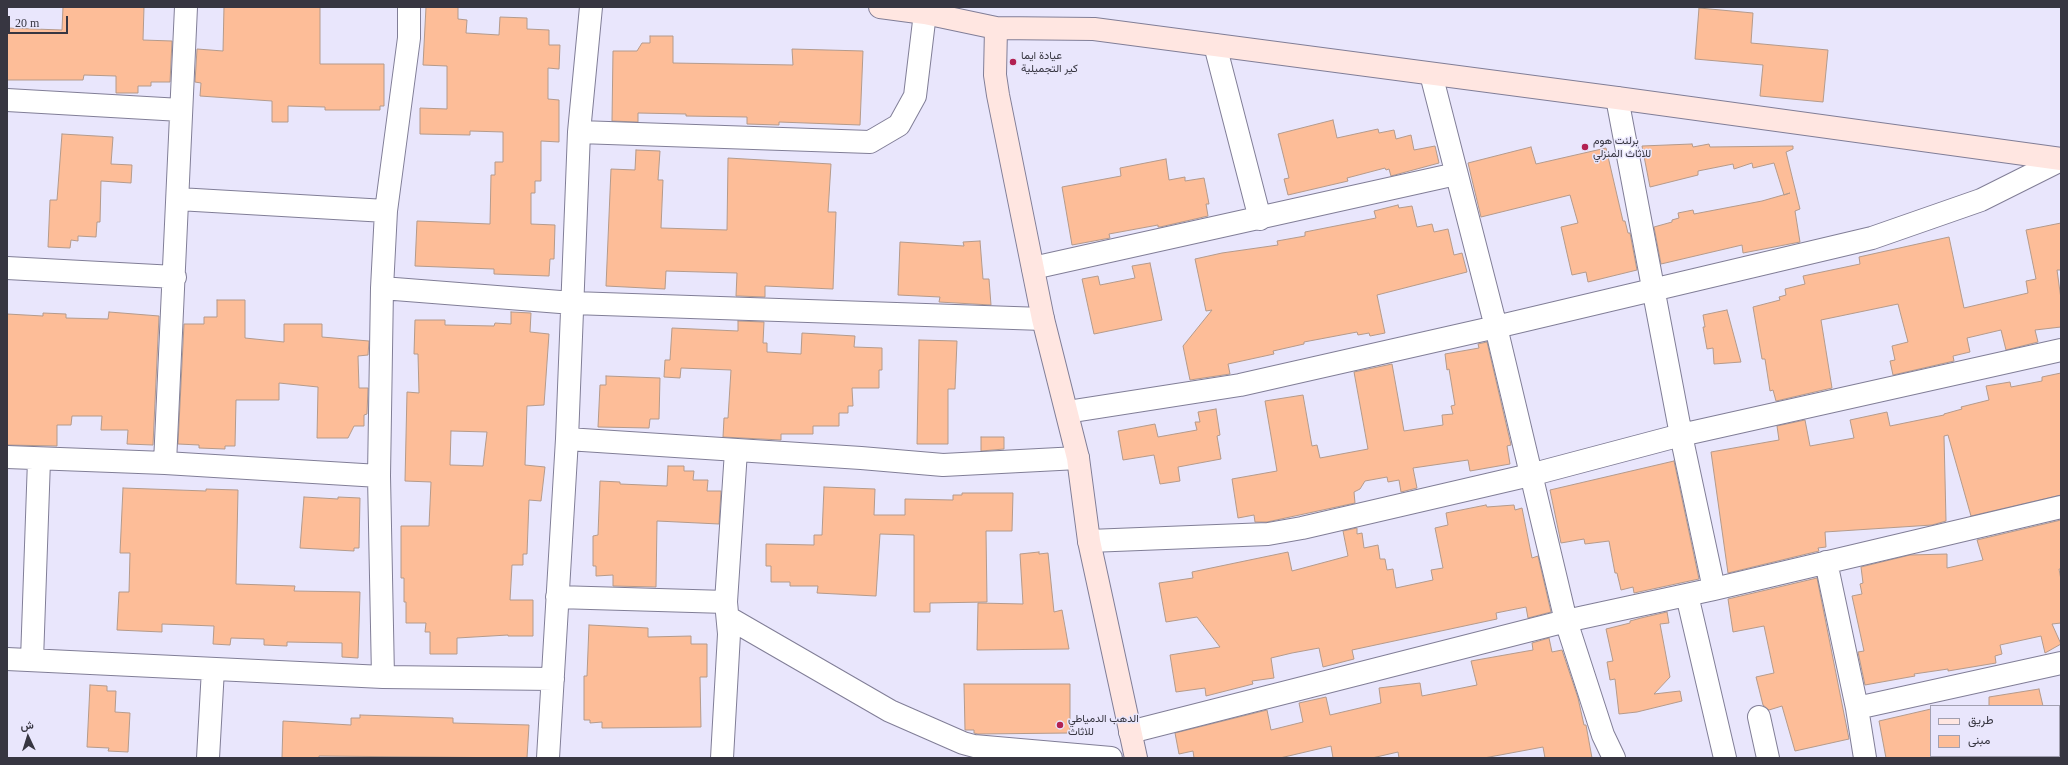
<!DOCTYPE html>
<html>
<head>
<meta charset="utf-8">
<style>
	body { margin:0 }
	#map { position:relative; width:2068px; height:765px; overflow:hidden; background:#e9e6fc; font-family:"Times New Roman",Vazirmatn,serif }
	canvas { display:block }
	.frame { position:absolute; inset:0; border:8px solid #373641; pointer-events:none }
	.legend { position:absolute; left:1930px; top:705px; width:130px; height:52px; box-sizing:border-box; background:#e9e6fc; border:1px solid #a2a0b1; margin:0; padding:5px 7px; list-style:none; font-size:12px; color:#373641 }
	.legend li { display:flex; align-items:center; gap:8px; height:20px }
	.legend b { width:20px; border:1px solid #a2a0b1 }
	.north { position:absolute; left:8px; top:717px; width:40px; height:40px; -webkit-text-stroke:3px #e9e6fc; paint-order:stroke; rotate:356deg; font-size:11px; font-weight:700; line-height:16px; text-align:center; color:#373641 }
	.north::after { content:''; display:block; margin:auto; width:14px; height:18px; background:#373641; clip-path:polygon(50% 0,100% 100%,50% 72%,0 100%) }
	.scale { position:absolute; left:8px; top:16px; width:60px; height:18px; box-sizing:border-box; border:2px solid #373641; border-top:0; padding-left:5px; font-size:12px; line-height:14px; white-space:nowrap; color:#373641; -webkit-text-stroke:3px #e9e6fc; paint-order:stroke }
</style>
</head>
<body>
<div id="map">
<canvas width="2068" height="765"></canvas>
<div class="frame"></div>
<ul class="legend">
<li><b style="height:5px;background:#ffe6e1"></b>طريق</li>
<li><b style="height:11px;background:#fdbd98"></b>مبنى</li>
</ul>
<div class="north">ش</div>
<div class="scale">20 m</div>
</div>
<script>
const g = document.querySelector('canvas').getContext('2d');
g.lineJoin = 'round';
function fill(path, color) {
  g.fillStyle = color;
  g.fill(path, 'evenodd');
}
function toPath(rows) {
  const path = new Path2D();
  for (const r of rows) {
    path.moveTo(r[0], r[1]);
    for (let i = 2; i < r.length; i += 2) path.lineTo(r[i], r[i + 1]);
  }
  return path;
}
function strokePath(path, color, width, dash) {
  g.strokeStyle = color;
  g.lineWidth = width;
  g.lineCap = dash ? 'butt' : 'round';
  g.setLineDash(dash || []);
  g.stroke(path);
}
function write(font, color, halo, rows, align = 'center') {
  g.font = font + ' "Times New Roman",Vazirmatn,serif';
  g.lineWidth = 3;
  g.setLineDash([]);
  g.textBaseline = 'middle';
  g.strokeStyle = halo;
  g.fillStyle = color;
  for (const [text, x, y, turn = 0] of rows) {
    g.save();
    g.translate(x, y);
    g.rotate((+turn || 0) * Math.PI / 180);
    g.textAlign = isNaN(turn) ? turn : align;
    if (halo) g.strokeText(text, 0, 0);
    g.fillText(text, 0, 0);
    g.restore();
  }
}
const building = toPath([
	[63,7,144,7,143,40,172,41,170,82,151,82,151,86,138,86,138,93,116,93,116,76,84,75,83,80,7,80,7,28,62,30,63,7],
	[224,7,320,7,320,64,384,64,384,106,380,106,380,110,325,110,325,107,288,106,288,122,272,122,272,101,200,96,201,83,195,82,197,49,223,51,224,7],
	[426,7,458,7,458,19,467,20,466,33,499,35,500,17,527,18,527,29,549,30,549,45,560,45,559,69,548,68,548,99,559,100,559,142,541,141,541,181,535,181,535,193,531,193,531,224,555,225,554,259,550,259,549,276,494,274,494,269,415,266,417,221,490,224,491,175,495,175,495,162,503,162,503,132,470,131,470,135,420,134,420,108,447,109,447,66,423,65,426,7],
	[1699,8,1753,13,1751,43,1828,50,1823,102,1760,96,1763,65,1695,59,1699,8],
	[650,36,673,36,673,63,793,65,792,49,863,51,860,125,779,122,779,125,747,124,747,117,686,116,686,114,638,113,638,122,612,121,613,51,637,51,642,43,650,43,650,36],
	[1333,120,1337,138,1378,129,1379,133,1394,130,1396,139,1411,135,1414,150,1435,146,1439,163,1391,176,1389,169,1386,170,1385,168,1347,178,1348,181,1288,195,1284,179,1289,178,1278,134,1333,120],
	[62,134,113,137,111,164,132,165,131,183,101,181,100,222,97,222,96,237,78,236,78,241,71,240,70,248,48,247,50,200,57,200,62,134],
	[1692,144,1693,147,1709,144,1710,147,1793,146,1793,149,1786,152,1800,209,1795,211,1800,242,1743,253,1742,245,1661,264,1654,227,1672,222,1672,220,1679,218,1678,213,1693,210,1694,214,1762,201,1790,193,1784,195,1774,163,1753,168,1752,163,1734,169,1733,164,1698,171,1698,175,1650,187,1642,146,1692,144],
	[1531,147,1536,164,1606,148,1623,221,1625,221,1628,233,1630,233,1637,270,1588,282,1586,272,1572,275,1561,227,1578,223,1570,195,1481,217,1468,163,1531,147],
	[636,150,660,151,658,180,663,180,661,228,727,230,728,158,831,164,828,212,836,212,833,289,765,286,765,297,739,296,736,296,737,273,666,271,665,289,606,286,611,169,635,170,636,150],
	[1166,159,1169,180,1185,177,1185,181,1204,178,1209,204,1206,204,1208,216,1160,227,1158,227,1158,225,1109,234,1110,238,1072,245,1062,187,1121,176,1120,168,1166,159],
	[1398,205,1399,208,1412,206,1417,227,1432,224,1434,232,1448,229,1454,255,1462,253,1467,272,1377,295,1385,333,1370,336,1369,333,1358,335,1357,332,1304,342,1304,344,1273,351,1274,354,1228,364,1230,374,1190,380,1183,346,1212,310,1206,311,1195,259,1222,253,1278,245,1277,241,1305,236,1305,232,1376,218,1374,211,1398,205],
	[2061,223,2061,270,2057,270,2061,299,2061,327,2035,330,2038,342,2006,350,2001,330,1967,338,1970,352,1953,356,1954,361,1893,375,1890,361,1895,360,1892,346,1908,342,1898,304,1821,320,1832,388,1776,401,1773,390,1770,391,1765,359,1762,359,1753,307,1780,300,1779,297,1786,295,1785,289,1805,284,1803,276,1860,264,1859,257,1949,237,1964,308,2028,293,2026,281,2036,279,2026,230,2061,223],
	[980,241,983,279,989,279,991,305,939,302,940,297,898,295,900,242,964,246,963,242,980,241],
	[1150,263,1162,320,1094,334,1082,279,1098,276,1100,285,1135,278,1132,266,1150,263],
	[217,300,245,300,245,338,284,342,284,324,322,324,322,337,369,341,368,355,358,356,359,388,368,388,367,414,364,415,364,426,354,426,348,438,317,438,318,387,279,383,279,400,236,400,235,446,225,446,225,449,199,448,199,445,178,444,184,324,204,324,204,317,217,317,217,300],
	[1727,310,1741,362,1714,364,1713,348,1707,349,1703,327,1705,327,1703,315,1727,310],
	[109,312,159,316,153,445,127,444,128,430,101,430,102,416,72,416,71,425,57,425,57,446,7,445,7,314,43,316,43,313,66,314,66,318,108,319,109,312],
	[511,312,531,313,530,332,549,334,544,405,527,406,525,465,545,467,541,501,529,500,527,554,523,554,523,565,512,565,510,600,533,600,533,636,508,636,508,635,457,638,457,654,430,654,430,632,425,632,426,623,406,623,406,602,404,602,404,578,401,578,401,526,429,526,431,482,405,481,407,392,419,393,418,354,414,354,415,320,445,320,445,325,494,326,495,323,511,324,511,312],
	[451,431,487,432,483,466,450,465,451,431],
	[738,321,764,322,763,343,767,343,767,352,801,354,802,333,855,336,854,347,882,348,882,370,879,370,879,388,852,388,853,406,848,406,848,413,839,413,839,426,813,426,813,434,781,434,781,440,723,437,724,418,728,418,731,370,681,368,680,378,664,377,665,360,670,360,672,328,738,331,738,321],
	[919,340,957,341,955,389,948,389,948,444,917,444,919,340],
	[1487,342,1511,445,1507,446,1510,464,1470,471,1468,460,1413,468,1417,488,1401,492,1399,480,1388,482,1387,477,1365,481,1360,489,1354,492,1355,503,1267,522,1255,522,1254,515,1238,518,1232,479,1277,471,1265,401,1303,395,1312,446,1317,445,1320,458,1368,449,1354,372,1392,364,1404,431,1443,425,1442,415,1453,414,1451,406,1455,405,1449,369,1447,370,1445,354,1479,348,1478,344,1487,342],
	[2061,373,2061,495,1971,516,1948,435,1944,436,1946,521,1932,525,1825,532,1826,547,1818,548,1819,551,1728,573,1711,452,1779,440,1777,426,1805,420,1810,446,1854,438,1850,420,1887,412,1890,426,1944,415,1944,414,1962,409,1961,407,1989,400,1986,386,2010,382,2011,387,2042,381,2042,377,2061,373],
	[606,376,660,378,659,419,650,419,649,428,598,427,600,385,606,385,606,376],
	[1216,409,1220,435,1217,436,1221,459,1178,467,1180,481,1160,484,1154,455,1123,460,1118,431,1155,424,1158,437,1197,430,1195,422,1200,422,1198,412,1216,409],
	[981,437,1004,437,1004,449,981,451,981,437],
	[1674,461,1699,579,1634,593,1633,587,1621,590,1617,573,1615,573,1609,541,1585,544,1584,539,1561,543,1550,490,1674,461],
	[668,466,684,466,684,471,694,471,693,480,708,480,707,491,721,491,719,524,657,521,656,587,613,586,613,575,596,576,596,566,593,566,593,536,598,535,600,481,620,482,620,484,667,486,668,466],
	[824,487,875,489,874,515,905,515,905,499,953,500,953,495,962,495,962,493,1013,493,1012,531,986,531,987,602,930,603,930,612,914,612,914,535,880,534,876,596,817,593,818,586,790,586,790,582,771,582,771,566,766,566,766,544,814,545,814,535,822,535,824,487],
	[123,488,206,491,206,489,238,490,236,584,295,586,294,591,360,592,358,658,342,657,342,643,287,642,287,646,264,645,264,639,231,638,230,645,213,644,214,626,162,624,162,632,117,630,119,592,129,592,130,553,120,553,123,488],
	[304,497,338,499,338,497,360,498,359,548,354,548,354,551,300,548,304,497],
	[1486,505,1487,507,1514,505,1515,510,1522,508,1532,558,1538,556,1551,612,1528,618,1526,607,1496,613,1497,619,1352,650,1354,659,1323,667,1319,648,1292,653,1271,658,1274,678,1252,681,1253,684,1206,696,1205,688,1176,692,1170,655,1220,647,1197,617,1166,622,1159,583,1193,578,1192,572,1288,552,1292,571,1348,556,1343,531,1357,528,1357,534,1362,533,1364,548,1378,545,1380,559,1385,559,1387,570,1393,569,1396,588,1433,580,1431,570,1443,568,1435,528,1448,525,1446,513,1486,505],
	[2061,520,2061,569,2059,569,2061,580,2061,623,2052,624,2061,644,2045,653,2041,636,2000,645,2002,654,1995,656,1996,663,1948,671,1948,669,1914,674,1915,676,1865,685,1858,652,1864,651,1852,596,1862,594,1860,584,1863,583,1861,567,1910,555,1947,554,1947,568,1983,560,1977,540,2061,520],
	[1039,552,1039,554,1048,553,1054,612,1062,610,1069,649,977,650,978,603,1023,604,1020,554,1039,552],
	[1817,578,1849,739,1795,751,1782,706,1769,710,1763,705,1756,677,1774,673,1764,626,1733,632,1728,599,1817,578],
	[1667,612,1669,623,1660,624,1670,677,1654,694,1680,691,1682,701,1637,712,1619,714,1615,679,1610,680,1607,662,1613,661,1606,629,1630,623,1630,621,1641,618,1667,612],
	[589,625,648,628,648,637,691,636,691,644,707,644,707,677,700,677,701,727,602,728,602,722,590,723,590,720,584,720,584,676,587,676,589,625],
	[1549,638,1552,652,1562,650,1578,698,1584,725,1586,725,1592,758,1545,758,1543,747,1484,758,1399,758,1398,752,1372,758,1333,758,1331,746,1280,758,1194,758,1193,751,1179,754,1175,733,1267,710,1271,730,1303,722,1299,703,1326,697,1330,715,1381,703,1379,688,1420,683,1422,696,1477,685,1471,661,1533,650,1532,643,1549,638],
	[964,684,1070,684,1070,733,978,734,974,733,974,730,965,730,964,684],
	[90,685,107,686,107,691,116,691,115,712,130,713,128,752,108,751,109,748,87,747,90,685],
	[2039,689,2043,706,1989,706,1989,697,2039,689],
	[1931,709,1931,758,1886,758,1879,721,1931,709],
	[360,715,453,718,453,723,529,725,527,758,319,756,319,758,282,758,283,721,351,725,351,718,360,718,360,715]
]);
fill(building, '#fdbd98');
strokePath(building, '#b49a8b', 1);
const street = toPath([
	[409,7,409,38,386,211,382,288,573,303,1043,319],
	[1215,45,1260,219],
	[1431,74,1496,327,1566,621,1603,735,1614,758],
	[1617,98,1681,435,1714,589],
	[7,100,181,110],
	[579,132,870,142,899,125,915,96,925,13],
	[178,199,386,211],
	[7,268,175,277],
	[1033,268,1456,174],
	[1067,412,1240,385,1496,327,1872,238,1981,200,2061,160],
	[567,439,861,458,943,465,1078,458],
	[7,457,165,463,379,476,383,677],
	[165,463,186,7],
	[379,476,382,288],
	[1089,541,1268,534,1302,528,1530,475,1681,435,2061,350],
	[1826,562,1857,708,1865,758],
	[1687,595,1725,758],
	[557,597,726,602],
	[729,618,890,711,963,743,974,746,1111,758],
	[7,659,383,677,553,679],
	[32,660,39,460],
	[1857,708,2061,663],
	[1759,717,1768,758],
	[1130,732,1566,621,1714,589,2061,507],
	[208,758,213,669],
	[548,758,567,439,579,132,591,7],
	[722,758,729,634,726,602,736,451]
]);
const secondary = toPath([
	[880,7,925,13,996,28,1094,29,1617,98,2061,159],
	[996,28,995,75,998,95,1043,319,1078,458,1089,541,1136,758]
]);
strokePath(street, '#817e97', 24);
strokePath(secondary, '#817e97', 24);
strokePath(street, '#fff', 22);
strokePath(secondary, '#ffe6e1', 22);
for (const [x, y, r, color] of [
	[1013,62,4,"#b22152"],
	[1585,147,4,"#b22152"],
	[1060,725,4,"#b22152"]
]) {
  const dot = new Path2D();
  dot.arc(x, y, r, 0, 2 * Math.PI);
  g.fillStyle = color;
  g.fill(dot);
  strokePath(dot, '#e9e6fc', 1.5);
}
write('11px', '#373641', '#e9e6fc', [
	["عيادة ايما",1021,56],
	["كير التجميلية",1021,69],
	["برلنت هوم",1593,141],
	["للاثاث المنزلي",1593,154],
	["الدهب الدمياطي",1068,719],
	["للاثاث",1068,732]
], 'left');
</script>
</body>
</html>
